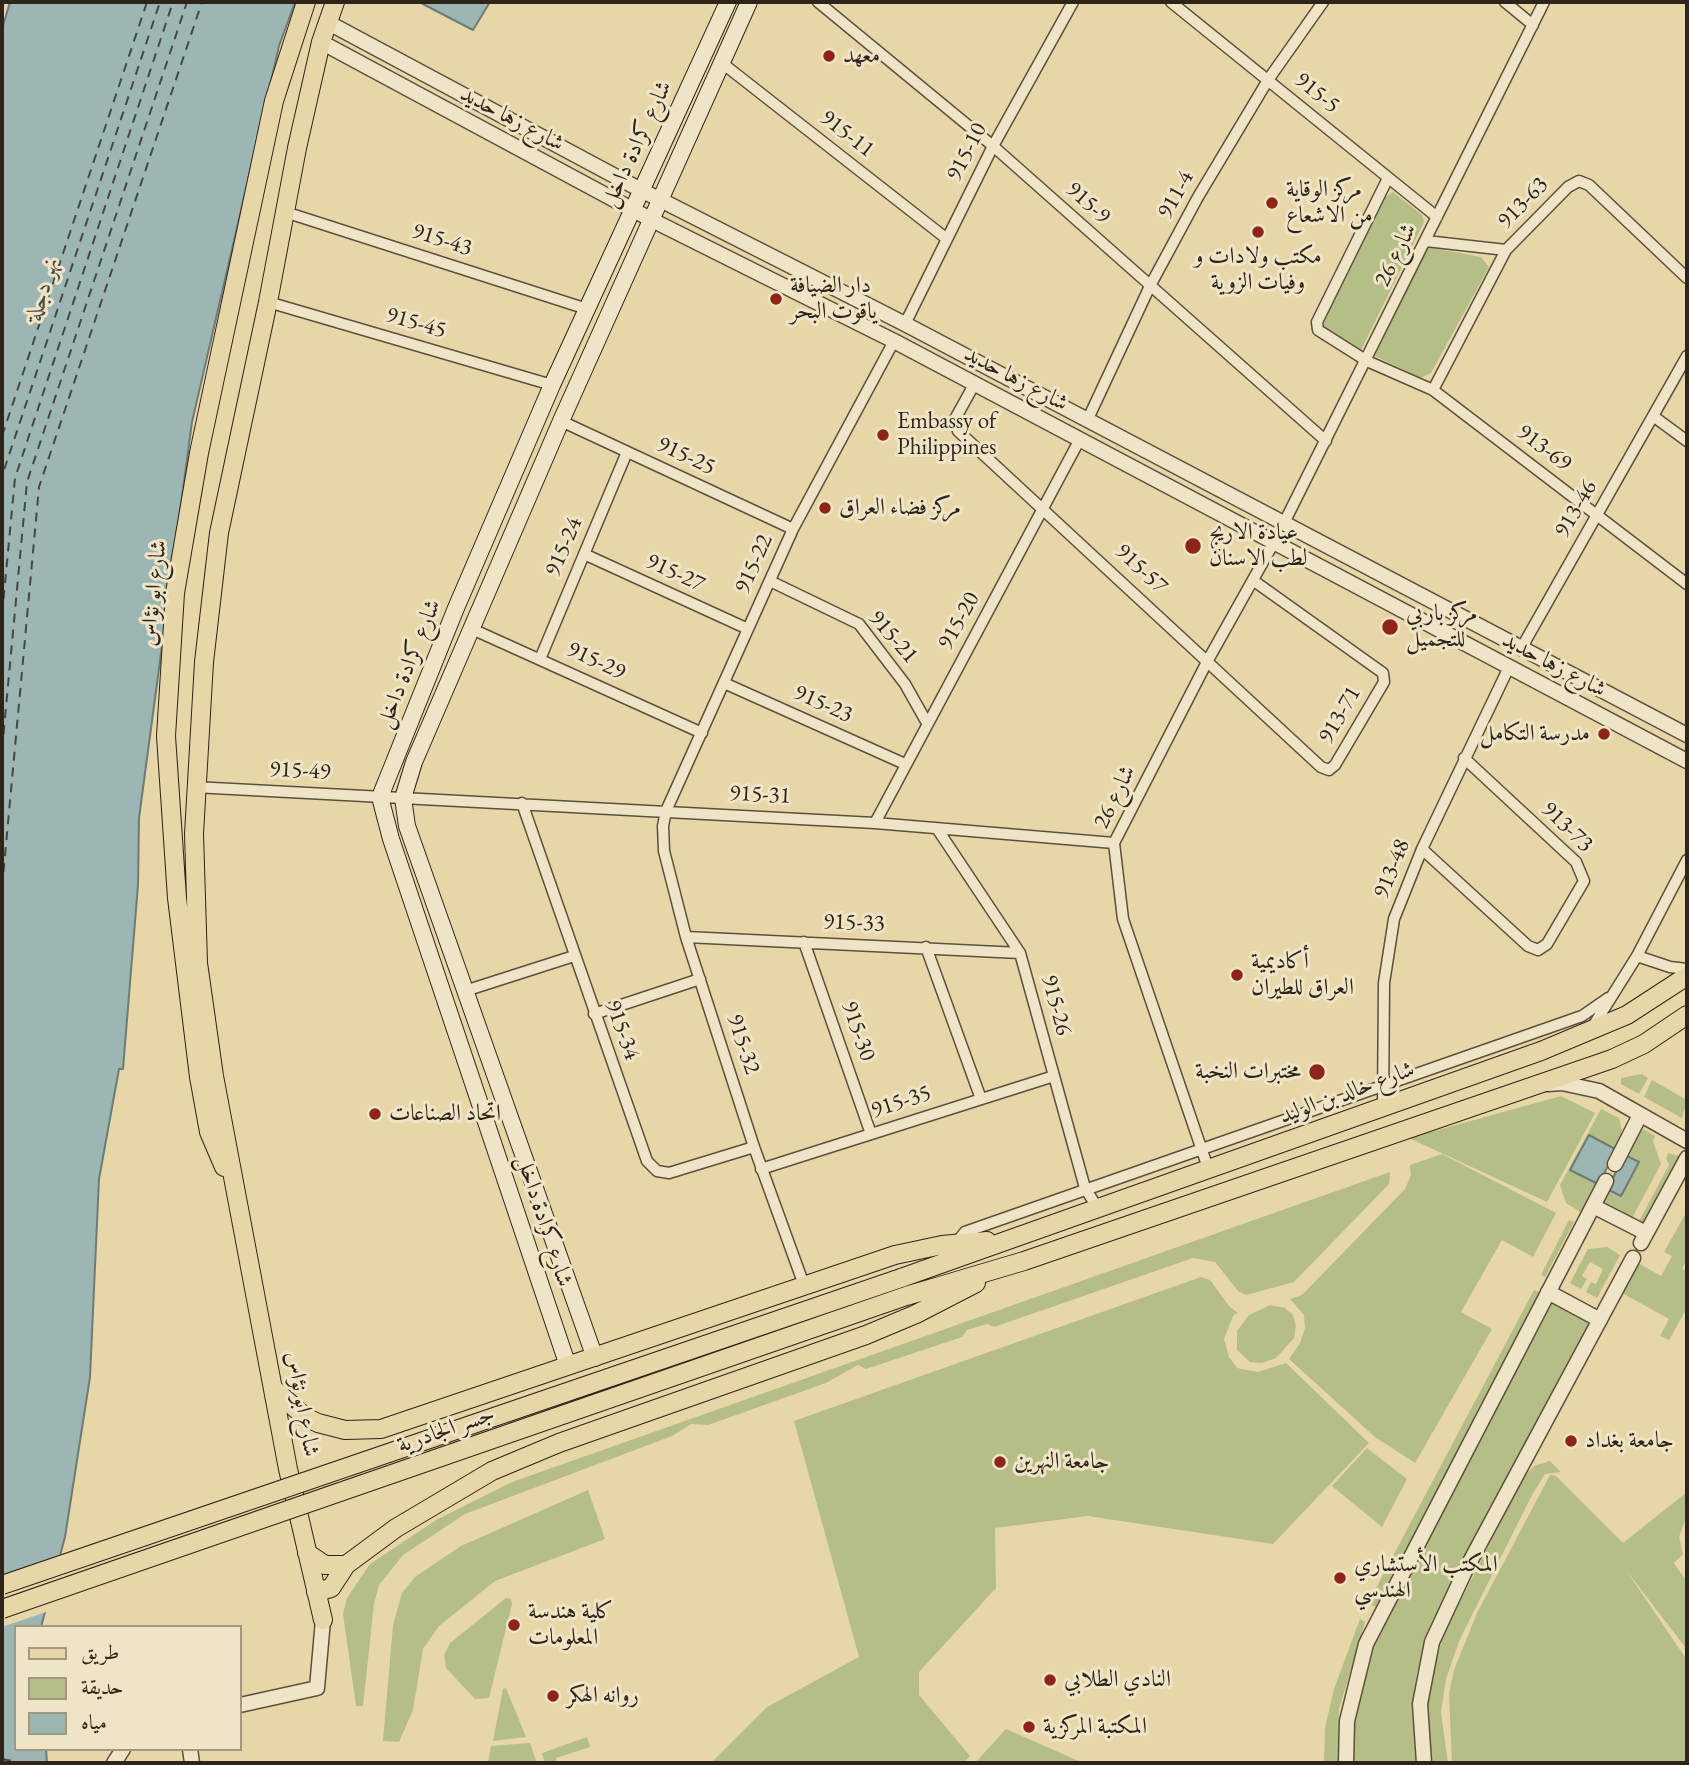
<!DOCTYPE html>
<html>
<head>
<meta charset="utf-8">
<style>
	body { margin:0 }
	#map { position:relative; width:1689px; height:1765px; overflow:hidden; background:#e7d6a8; font-family:"EB Garamond",Amiri,serif }
	canvas { display:block }
	.frame { position:absolute; inset:0; border:4px solid #2e2419; pointer-events:none }
	.legend { position:absolute; left:14px; top:1625px; width:228px; height:126px; box-sizing:border-box; background:#efe4c6; border:2px solid #a29781; margin:0; padding:9px 12px; list-style:none; font-size:21px; color:#2e2419 }
	.legend li { display:flex; align-items:center; gap:14px; height:35px }
	.legend b { width:35px; border:2px solid #a29781 }
</style>
</head>
<body>
<div id="map">
<canvas width="1689" height="1765"></canvas>
<div class="frame"></div>
<ul class="legend">
<li><b style="height:9px;background:#e7d6a8"></b>طريق</li>
<li><b style="height:19px;background:#b6be88"></b>حديقة</li>
<li><b style="height:19px;background:#9bb6b3"></b>مياه</li>
</ul>
</div>
<script>
const g = document.querySelector('canvas').getContext('2d');
g.lineJoin = 'round';
function fill(path, color) {
  g.fillStyle = color;
  g.fill(path, 'evenodd');
}
function toPath(rows) {
  const path = new Path2D();
  for (const r of rows) {
    path.moveTo(r[0], r[1]);
    for (let i = 2; i < r.length; i += 2) path.lineTo(r[i], r[i + 1]);
  }
  return path;
}
function strokePath(path, color, width, dash) {
  g.strokeStyle = color;
  g.lineWidth = width;
  g.lineCap = dash ? 'butt' : 'round';
  g.setLineDash(dash || []);
  g.stroke(path);
}
function write(font, color, halo, rows, align = 'center') {
  g.font = font + ' "EB Garamond",Amiri,serif';
  g.lineWidth = 6;
  g.setLineDash([]);
  g.textBaseline = 'middle';
  g.strokeStyle = halo;
  g.fillStyle = color;
  for (const [text, x, y, turn = 0] of rows) {
    g.save();
    g.translate(x, y);
    g.rotate((+turn || 0) * Math.PI / 180);
    g.textAlign = isNaN(turn) ? turn : align;
    if (halo) g.strokeText(text, 0, 0);
    g.fillText(text, 0, 0);
    g.restore();
  }
}
fill(toPath([
	[1393,192,1422,215,1424,222,1360,352,1322,328,1323,321,1383,199],
	[1428,247,1481,257,1489,267,1431,373,1421,378,1375,356],
	[1642,1074,1648,1078,1639,1094,1621,1084,1621,1078],
	[1652,1080,1687,1100,1682,1118,1644,1097],
	[1561,1096,1595,1113,1547,1202,1409,1138],
	[1601,1109,1619,1118,1622,1132,1617,1150,1571,1169,1598,1184,1582,1213,1566,1203,1560,1185],
	[1640,1127,1655,1136,1653,1141,1661,1164,1631,1220,1600,1203,1607,1189,1638,1162,1625,1155],
	[1668,1153,1683,1157,1644,1226,1638,1223,1669,1165,1666,1159],
	[1442,1154,1556,1213,1533,1257,1502,1240,1461,1312,1492,1329,1415,1463,1375,1437,1289,1359,1300,1343,1305,1328,1304,1315,1290,1299,1302,1295,1405,1189,1411,1175,1410,1165],
	[1390,1172,1389,1184,1294,1282,1246,1295,1238,1291,1215,1262,1193,1258,994,1327,987,1324,967,1330,962,1337,866,1369,858,1365,826,1383,708,1425,691,1424,672,1436,465,1514,403,1555,379,1585,374,1604,363,1706,356,1706,343,1614,347,1598,370,1564,436,1520,512,1482],
	[1687,1211,1687,1260,1682,1269,1687,1271,1687,1308,1669,1340,1660,1336,1669,1319,1622,1293,1638,1263,1661,1276,1672,1256,1664,1252],
	[1569,1220,1574,1222,1545,1277,1541,1275],
	[1607,1247,1620,1255,1597,1298,1586,1292,1591,1282,1596,1284,1603,1269,1590,1262,1582,1276,1587,1279,1581,1289,1570,1283,1588,1249],
	[1201,1277,1210,1280,1229,1306,1238,1313,1233,1316,1224,1339,1229,1357,1237,1368,1258,1372,1286,1363,1369,1443,1273,1544,1088,1516,995,1528,996,1588,919,1672,919,1695,970,1756,963,1763,711,1763,767,1707,859,1657,794,1421],
	[1534,1290,1540,1293,1376,1607,1368,1603],
	[1554,1300,1593,1323,1430,1628,1417,1672,1412,1714,1417,1763,1352,1763,1353,1722,1371,1646],
	[1270,1305,1285,1308,1293,1315,1296,1326,1294,1338,1276,1358,1262,1363,1250,1362,1237,1350,1237,1331,1249,1315],
	[1367,1448,1407,1479,1382,1527,1332,1486],
	[1550,1461,1561,1472,1545,1474,1532,1495,1460,1639,1446,1679,1441,1712,1448,1763,1432,1763,1426,1703,1443,1635,1523,1478,1534,1466],
	[1550,1475,1556,1476,1623,1543,1687,1492,1687,1515,1679,1537,1683,1554,1674,1563,1687,1582,1687,1646,1685,1647,1626,1570,1687,1660,1687,1763,1452,1763,1449,1693,1454,1670,1477,1613],
	[588,1490,605,1539,495,1581,439,1626,423,1649,413,1710,399,1742,383,1741,393,1625,402,1593,415,1577,461,1546],
	[506,1598,511,1599,512,1604,489,1698,475,1699,446,1668,444,1655,450,1643],
	[1360,1619,1365,1622,1339,1709,1338,1763,1324,1763,1325,1728,1334,1689],
	[506,1688,526,1737,493,1741,503,1689],
	[1006,1729,1081,1762,975,1763],
	[587,1737,590,1747,556,1758,557,1763,545,1763,542,1753],
	[530,1743,537,1763,488,1763,491,1746]
]), '#b6be88');
const water = toPath([
	[10,2,295,2,279,46,192,422,139,818,138,885,123,1069,119,1069,99,1179,90,1377,65,1537,41,1627,16,1627,16,1749,46,1749,47,1763,2,1763,2,29,10,2],
	[419,2,490,2,473,30,419,2],
	[1589,1135,1617,1150,1598,1184,1570,1170,1589,1135],
	[1625,1155,1639,1162,1621,1196,1607,1189,1625,1155]
]);
fill(water, '#9bb6b3');
strokePath(water, '#6f7c75', 2);
fill(toPath([
	[64,1553,49,1611,2,1627,2,1575]
]), '#e7d6a8');
strokePath(toPath([
	[2,436,147,2],
	[2,485,3,473,160,2],
	[2,615,15,478,173,2],
	[2,750,27,482,187,2],
	[2,888,39,487,202,2],
	[2,1759,12,1761]
]), '#494840', 2, [9, 7]);
const minor = toPath([
	[818,2,993,146,1326,441],
	[1171,2,1437,217],
	[1505,2,1533,25],
	[722,63,947,239],
	[1388,178,1317,322,1318,330,1367,361,1433,390,1687,584],
	[285,212,587,309],
	[1426,241,1506,250],
	[268,302,552,385],
	[905,324,993,146,1073,2],
	[975,383,955,419,958,431,1321,767,1329,770,1335,765,1384,682,1383,673,1254,581],
	[1433,390,1506,250,1568,187,1579,181,1589,185,1687,278],
	[1653,416,1687,441],
	[561,421,793,529],
	[1087,421,1150,286,1198,197,1268,80,1323,2],
	[1283,525,1544,2],
	[584,554,748,629],
	[770,581,859,624,905,684,927,723],
	[472,629,702,733],
	[1522,647,1687,356],
	[540,659,627,452],
	[724,683,905,764],
	[194,787,875,823,1114,843],
	[522,803,647,1161,657,1171,669,1173,754,1147],
	[875,823,1080,439],
	[938,830,1020,953,1085,1188,1097,1207],
	[1422,849,1528,946,1538,950,1547,944,1584,881,1576,862,1464,758],
	[686,937,1020,953],
	[804,942,871,1134],
	[926,947,981,1099],
	[1637,956,1670,967,1687,969],
	[468,990,574,956],
	[594,1014,700,979],
	[1592,1028,1637,956,1687,860],
	[1383,1106,1384,983,1394,919,1422,849,1509,667],
	[1208,1168,1123,919,1114,843,1208,660,1273,544],
	[761,1169,1054,1076],
	[956,1243,965,1232,1582,1016,1608,998],
	[804,1285,754,1147,686,937,664,851,663,826,666,811,793,529,894,341]
]);
const tertiary = toPath([
	[327,22,641,190,905,324,1687,735],
	[321,42,652,220,894,341,1687,761],
	[1548,1084,1562,1083,1599,1091,1687,1141],
	[1615,1164,1640,1115],
	[1593,1206,1646,1233],
	[1641,1243,1687,1158],
	[1548,1292,1600,1320],
	[240,1705,317,1688,323,1620],
	[190,1749,192,1763],
	[114,1763,123,1749],
	[1346,1763,1347,1721,1366,1644,1606,1181],
	[1424,1763,1420,1704,1432,1642,1465,1571,1633,1258]
]);
const secondary = toPath([
	[595,1358,407,826,403,798,414,762,561,421,749,2],
	[568,1366,391,839,380,797,456,608,552,385,728,2]
]);
const primary = toPath([
	[224,1167,209,1132,199,1077,177,898,166,736,175,593,199,453,274,101,306,2],
	[901,1278,1541,1051,1627,1015,1687,976],
	[906,1296,1024,1261,1612,1059,1644,1044,1687,1015],
	[275,1390,305,1417,318,1423,345,1430,381,1429,895,1255,942,1245,987,1241],
	[307,1553,325,1565,346,1565],
	[316,1592,331,1588,346,1565,396,1528,492,1471,559,1443,866,1335,916,1314,976,1283],
	[323,1620,288,1469,214,1076,198,963,194,834,204,662,219,533,268,302,297,148,321,42,335,2]
]);
strokePath(minor, '#5c503d', 13);
strokePath(tertiary, '#5c503d', 17);
strokePath(secondary, '#2e2419', 18);
strokePath(primary, '#2e2419', 20);
strokePath(minor, '#efe4c6', 10);
strokePath(tertiary, '#efe4c6', 14);
strokePath(secondary, '#efe4c6', 16);
strokePath(primary, '#e7d6a8', 18);
const primaryBridge = toPath([
	[2,1585,901,1278],
	[2,1609,906,1296]
]);
strokePath(primaryBridge, '#2e2419', 20, []);
strokePath(primaryBridge, '#e7d6a8', 18);
for (const [x, y, r, color] of [
	[829,56,7,"#8f2418"],
	[1272,203,7,"#8f2418"],
	[1258,232,7,"#8f2418"],
	[776,299,7,"#8f2418"],
	[883,435,7,"#8f2418"],
	[825,508,7,"#8f2418"],
	[1193,546,9,"#8f2418"],
	[1390,627,9,"#8f2418"],
	[1604,734,7,"#8f2418"],
	[1237,975,7,"#8f2418"],
	[1317,1072,9,"#8f2418"],
	[375,1114,7,"#8f2418"],
	[1571,1441,7,"#8f2418"],
	[1000,1462,7,"#8f2418"],
	[1340,1578,7,"#8f2418"],
	[514,1625,7,"#8f2418"],
	[1050,1680,7,"#8f2418"],
	[553,1696,7,"#8f2418"],
	[1029,1727,7,"#8f2418"]
]) {
  const dot = new Path2D();
  dot.arc(x, y, r, 0, 2 * Math.PI);
  g.fillStyle = color;
  g.fill(dot);
  strokePath(dot, '#efe4c6', 2.5);
}
write('23px', '#2e2419', '#efe4c6', [
	["معهد",843,56],
	["مركز الوقاية",1286,190],
	["من الاشعاع",1286,216],
	["مكتب ولادات و",1258,257,"center"],
	["وفيات الزوية",1258,283,"center"],
	["دار الضيافة",790,286],
	["ياقوت البحر",790,312],
	["Embassy of",897,422],
	["Philippines",897,448],
	["مركز فضاء العراق",839,508],
	["عيادة الاريج",1209,533],
	["لطب الاسنان",1209,559],
	["مركز باربي",1406,614],
	["للتجميل",1406,640],
	["مدرسة التكامل",1590,734,"right"],
	["أكاديمية",1251,962],
	["العراق للطيران",1251,988],
	["مختبرات النخبة",1301,1072,"right"],
	["اتحاد الصناعات",389,1114],
	["جامعة بغداد",1585,1441],
	["جامعة النهرين",1014,1462],
	["المكتب الأستشاري",1354,1565],
	["الهندسي",1354,1591],
	["كلية هندسة",528,1612],
	["المعلومات",528,1638],
	["النادي الطلابي",1064,1680],
	["روانه الهكر",567,1696],
	["المكتبة المركزية",1043,1727]
], 'left');
write('23px', '#2e2419', '#efe4c6', [
	["915-5",1317,93,39],
	["شارع زها حديد",512,119,28],
	["915-11",847,134,38],
	["شارع كرادة داخل",637,144,-65],
	["915-10",967,152,-63],
	["911-4",1176,195,-61],
	["915-9",1088,203,42],
	["913-63",1523,203,-46],
	["915-43",442,240,18],
	["شارع 26",1396,255,-64],
	["915-45",416,323,16],
	["شارع زها حديد",1016,379,28],
	["913-69",1544,448,37],
	["915-25",686,456,25],
	["913-46",1576,509,-60],
	["915-24",564,547,-67],
	["915-22",754,564,-66],
	["915-57",1141,569,43],
	["915-27",675,573,25],
	["شارع ابو نؤاس",154,593,-84],
	["915-20",959,621,-61],
	["915-21",893,637,49],
	["915-29",596,661,25],
	["شارع كرادة داخل",409,664,-68],
	["شارع زها حديد",1554,665,28],
	["915-23",823,704,24],
	["913-71",1340,715,-60],
	["915-49",300,771,3],
	["915-31",760,795,3],
	["شارع 26",1115,797,-64],
	["913-73",1567,827,44],
	["913-48",1392,869,-68],
	["915-33",854,923,2],
	["915-26",1056,1005,75],
	["915-34",622,1030,70],
	["915-30",858,1031,71],
	["915-32",743,1044,72],
	["شارع خالد بن الوليد",1347,1093,-20],
	["915-35",901,1102,-18],
	["شارع كرادة داخل",544,1221,72],
	["شارع ابو نؤاس",302,1404,80],
	["جسر الجادرية",446,1430,-19]
]);
write('italic 24px', '#494840', '#efe4c6', [
	["نهر دجلة",43,289,-74]
]);
</script>
</body>
</html>
